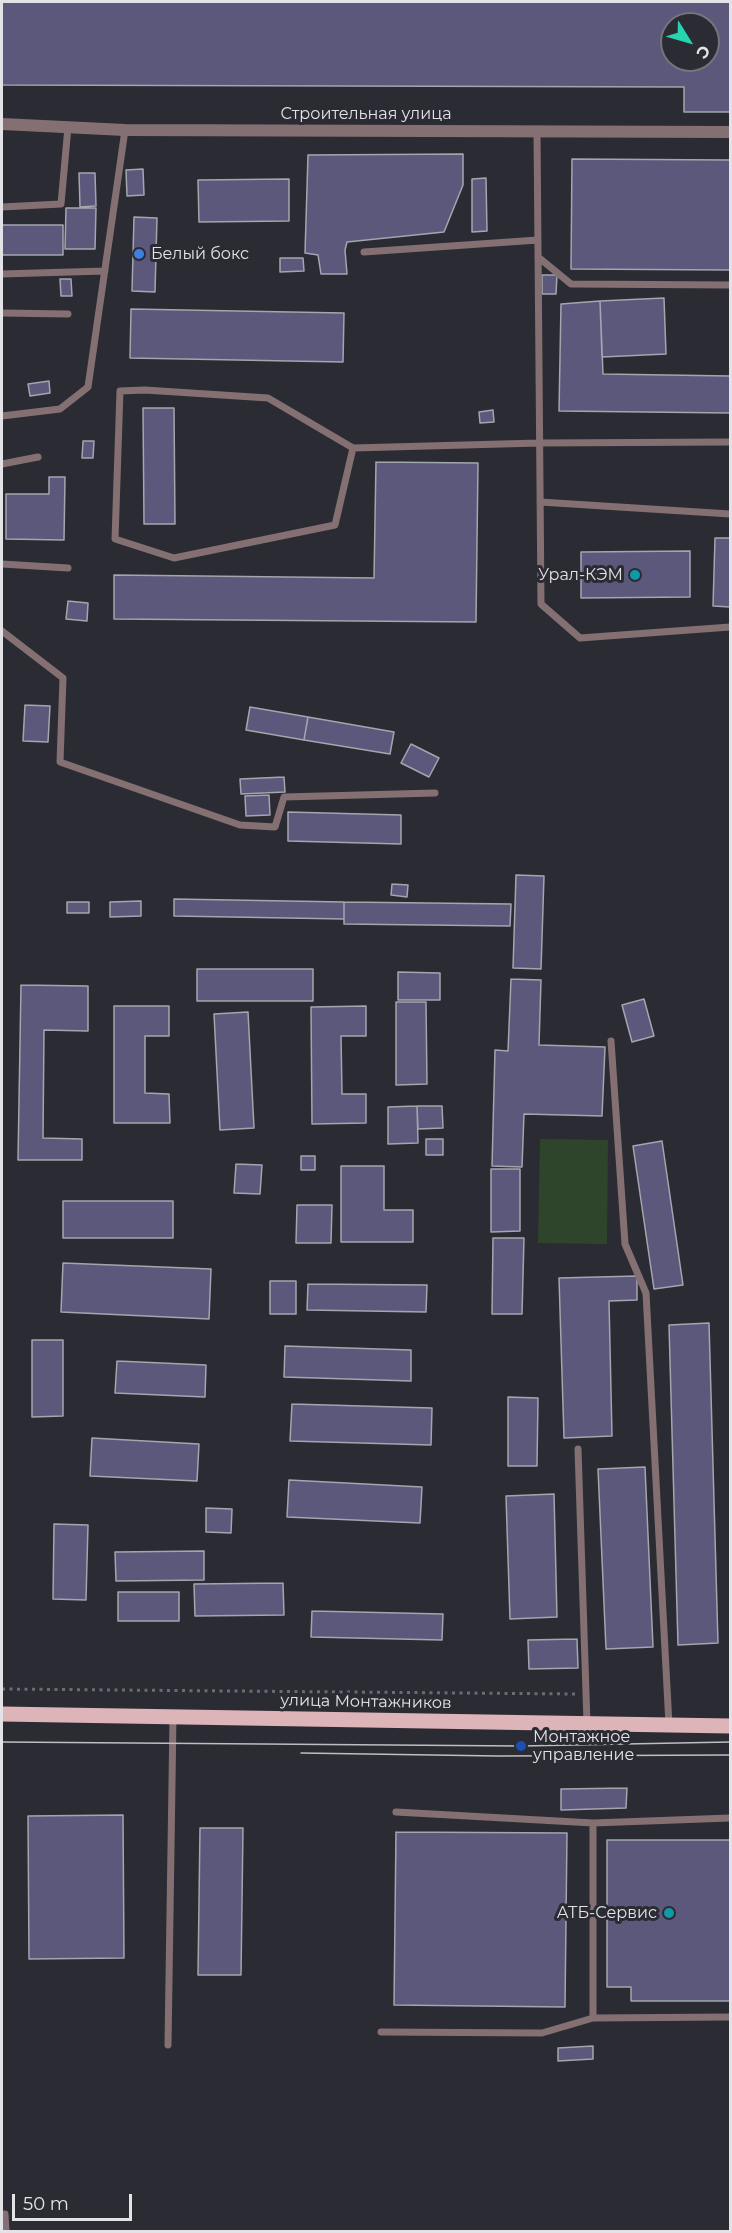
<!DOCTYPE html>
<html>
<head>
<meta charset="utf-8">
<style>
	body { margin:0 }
	#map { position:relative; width:732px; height:2233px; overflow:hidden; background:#2b2b33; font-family:Montserrat,sans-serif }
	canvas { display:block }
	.frame { position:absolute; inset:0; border:3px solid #e2e2e7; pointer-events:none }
	.north { position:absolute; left:660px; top:12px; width:60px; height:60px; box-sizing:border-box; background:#2b2b33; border:2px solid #74747b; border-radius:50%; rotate:127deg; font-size:16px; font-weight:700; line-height:24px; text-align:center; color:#e2e2e7 }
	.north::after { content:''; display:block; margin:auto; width:21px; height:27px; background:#26d5ae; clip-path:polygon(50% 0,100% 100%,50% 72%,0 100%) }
	.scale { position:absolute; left:12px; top:2194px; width:120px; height:27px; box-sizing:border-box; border:3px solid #e2e2e7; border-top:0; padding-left:8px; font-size:18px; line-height:21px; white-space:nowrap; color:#e2e2e7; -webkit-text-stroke:4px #2b2b33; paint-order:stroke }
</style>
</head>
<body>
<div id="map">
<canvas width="732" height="2233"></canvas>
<div class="frame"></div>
<div class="north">С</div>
<div class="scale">50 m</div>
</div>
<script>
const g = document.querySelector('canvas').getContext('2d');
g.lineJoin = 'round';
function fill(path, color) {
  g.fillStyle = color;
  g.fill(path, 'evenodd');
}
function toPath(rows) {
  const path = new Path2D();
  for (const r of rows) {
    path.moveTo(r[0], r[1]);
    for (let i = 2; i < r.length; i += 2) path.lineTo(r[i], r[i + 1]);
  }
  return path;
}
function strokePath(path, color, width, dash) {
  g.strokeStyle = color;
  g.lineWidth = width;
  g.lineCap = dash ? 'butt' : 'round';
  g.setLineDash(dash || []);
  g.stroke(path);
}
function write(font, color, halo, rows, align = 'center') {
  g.font = font + ' Montserrat,sans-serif';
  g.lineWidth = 6;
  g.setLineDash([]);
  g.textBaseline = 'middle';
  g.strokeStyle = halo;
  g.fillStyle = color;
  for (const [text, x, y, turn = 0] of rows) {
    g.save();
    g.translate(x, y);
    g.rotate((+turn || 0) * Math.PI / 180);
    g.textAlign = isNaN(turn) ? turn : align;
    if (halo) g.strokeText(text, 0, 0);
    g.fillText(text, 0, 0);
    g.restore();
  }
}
fill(toPath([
	[540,1139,608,1140,607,1244,538,1243]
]), '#2f452b');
const building = toPath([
	[2,2,730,2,730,112,684,112,684,87,2,85,2,2],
	[672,24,708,24,708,60,672,60,672,24],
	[463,154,463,185,444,232,347,242,345,250,347,274,321,274,318,255,305,253,308,155,463,154],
	[572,159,730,160,730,270,571,269,572,159],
	[143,169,144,195,127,196,126,170,143,169],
	[79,173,95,173,96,206,80,207,79,173],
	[486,178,487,231,472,232,472,179,486,178],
	[289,179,289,221,199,222,198,180,289,179],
	[66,208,96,208,95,249,65,249,66,208],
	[134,217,157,218,155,292,132,291,134,217],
	[2,225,63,225,63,255,2,255,2,225],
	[280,258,303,258,304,271,280,272,280,258],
	[542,275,557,275,556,294,542,294,542,275],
	[60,279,71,279,72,296,61,296,60,279],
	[664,298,666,354,602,357,600,301,664,298],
	[600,301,603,374,730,376,730,413,559,411,561,304,600,301],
	[131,309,344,313,343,362,130,358,131,309],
	[49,381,50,393,30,396,28,384,49,381],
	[143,408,174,408,175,524,144,524,143,408],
	[493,410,494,422,480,423,479,412,493,410],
	[83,441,94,441,93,458,82,458,83,441],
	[376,462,478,463,476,622,114,619,114,575,374,578,376,462],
	[49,477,65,477,64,540,6,539,6,494,49,494,49,477],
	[715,538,730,538,730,607,713,606,715,538],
	[690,551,690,597,581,598,581,552,690,551],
	[68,601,88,603,87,621,66,619,68,601],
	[25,705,50,706,48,742,23,741,25,705],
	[250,707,308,717,304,740,246,730,250,707],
	[308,717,394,732,390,754,304,740,308,717],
	[411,744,439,758,429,777,401,763,411,744],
	[284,777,285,792,241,794,240,779,284,777],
	[269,795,270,815,246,816,245,796,269,795],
	[288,812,401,815,401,844,288,841,288,812],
	[516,875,544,876,541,969,513,968,516,875],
	[392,884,408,885,407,897,391,895,392,884],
	[174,899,344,902,344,919,174,916,174,899],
	[141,901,141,916,110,917,110,902,141,901],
	[67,902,89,902,89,913,67,913,67,902],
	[344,902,511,904,510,926,344,924,344,902],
	[197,969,313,969,313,1001,197,1001,197,969],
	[398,972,440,973,440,1000,398,1000,398,972],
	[511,979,541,980,539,1045,605,1047,602,1116,524,1114,522,1167,492,1166,495,1050,508,1051,511,979],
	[21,985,88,986,88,1031,44,1030,43,1138,82,1139,82,1160,18,1160,21,985],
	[644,999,654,1036,632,1042,622,1005,644,999],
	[396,1002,426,1002,427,1084,396,1085,396,1002],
	[114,1006,169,1006,169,1036,145,1036,145,1093,169,1094,170,1123,114,1123,114,1006],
	[366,1006,366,1036,341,1036,342,1094,366,1094,366,1123,312,1124,311,1007,366,1006],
	[248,1012,254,1128,220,1130,214,1014,248,1012],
	[417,1106,442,1106,443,1128,418,1129,417,1106],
	[417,1106,418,1143,388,1144,388,1107,417,1106],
	[426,1139,443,1139,443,1155,426,1155,426,1139],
	[662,1141,683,1285,654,1289,633,1146,662,1141],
	[301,1156,315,1156,315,1170,301,1170,301,1156],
	[236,1164,262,1165,260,1194,234,1193,236,1164],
	[341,1166,384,1166,384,1210,413,1210,413,1242,341,1242,341,1166],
	[491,1169,520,1169,520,1231,491,1232,491,1169],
	[63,1201,173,1201,173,1238,63,1238,63,1201],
	[297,1205,332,1205,331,1243,296,1243,297,1205],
	[493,1238,524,1238,522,1314,492,1314,493,1238],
	[63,1263,211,1269,209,1319,61,1312,63,1263],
	[637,1276,637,1300,609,1301,612,1436,564,1438,559,1278,637,1276],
	[270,1281,296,1281,296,1314,270,1314,270,1281],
	[308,1284,427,1285,426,1312,307,1310,308,1284],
	[709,1323,718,1643,678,1645,669,1325,709,1323],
	[32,1340,63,1340,63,1416,32,1417,32,1340],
	[285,1346,411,1350,411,1381,284,1377,285,1346],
	[117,1361,206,1365,205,1397,115,1393,117,1361],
	[508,1397,538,1398,537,1466,508,1466,508,1397],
	[292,1404,432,1408,431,1445,290,1441,292,1404],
	[92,1438,199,1444,197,1481,90,1476,92,1438],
	[645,1467,653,1647,606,1649,598,1469,645,1467],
	[289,1480,422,1487,420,1523,287,1517,289,1480],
	[554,1494,557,1617,510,1619,506,1496,554,1494],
	[206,1508,232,1509,231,1533,206,1532,206,1508],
	[54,1524,88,1525,86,1600,53,1599,54,1524],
	[204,1551,204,1580,116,1581,115,1552,204,1551],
	[283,1583,284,1615,195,1616,194,1584,283,1583],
	[118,1592,179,1592,179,1621,118,1621,118,1592],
	[312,1611,443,1614,442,1640,311,1637,312,1611],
	[577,1639,578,1668,529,1669,528,1640,577,1639],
	[627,1788,626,1808,561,1810,561,1789,627,1788],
	[123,1815,124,1958,29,1959,28,1816,123,1815],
	[200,1828,243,1828,241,1975,198,1975,200,1828],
	[396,1832,567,1833,565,2007,394,2005,396,1832],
	[607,1840,730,1840,730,2001,631,2001,631,1987,607,1987,607,1840],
	[593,2046,593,2059,558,2061,558,2048,593,2046]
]);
fill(building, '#5b587c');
strokePath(building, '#a5a5b0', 1.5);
strokePath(toPath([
	[2,1689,576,1694]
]), '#6b6b72', 3, [3, 4.5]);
strokePath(toPath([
	[537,131,541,604,580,638,730,627],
	[2,207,61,204,68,127],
	[364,252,538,240],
	[538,257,571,284,730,285],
	[2,274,105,271],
	[2,313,68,314],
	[2,416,60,409,88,387,125,130],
	[353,448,335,525,174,558,115,539,120,391,145,390,268,398,353,448,539,443,730,442],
	[2,464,38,457],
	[540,502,730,514],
	[2,564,68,568],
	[2,631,63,678,60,762,240,825,275,827,284,797,435,793],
	[611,1041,625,1244,646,1293,669,1725],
	[578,1449,587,1723],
	[396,1812,593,1823],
	[730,1818,593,1823,593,2018,730,2017],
	[381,2032,542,2033,593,2018],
	[168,2045,173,1717],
	[2,2214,5,2214,6,2232]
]), '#847072', 7);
strokePath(toPath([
	[2,124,125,130,730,132]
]), '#847072', 12);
strokePath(toPath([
	[2,1714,730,1726]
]), '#ddb4b8', 15);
strokePath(toPath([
	[2,1742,521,1746,730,1742],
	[301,1753,498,1756,730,1755]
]), '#bdbdc2', 1.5);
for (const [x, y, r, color] of [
	[139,254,6,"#3f7fe0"],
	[635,575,6,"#0f9aa8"],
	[521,1746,6,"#1a4fb4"],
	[669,1913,6,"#0f9aa8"]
]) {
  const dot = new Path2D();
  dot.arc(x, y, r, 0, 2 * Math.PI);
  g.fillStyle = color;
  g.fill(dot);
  strokePath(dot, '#2b2b33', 2);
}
write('16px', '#e2e2e7', '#2b2b33', [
	["Строительная улица",366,114],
	["улица Монтажников",366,1702,1]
]);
write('16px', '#e2e2e7', '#2b2b33', [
	["Белый бокс",151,254],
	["Урал-КЭМ",623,575,"right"],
	["Монтажное",533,1737],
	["управление",533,1755],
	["АТБ-Сервис",657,1913,"right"]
], 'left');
</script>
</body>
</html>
